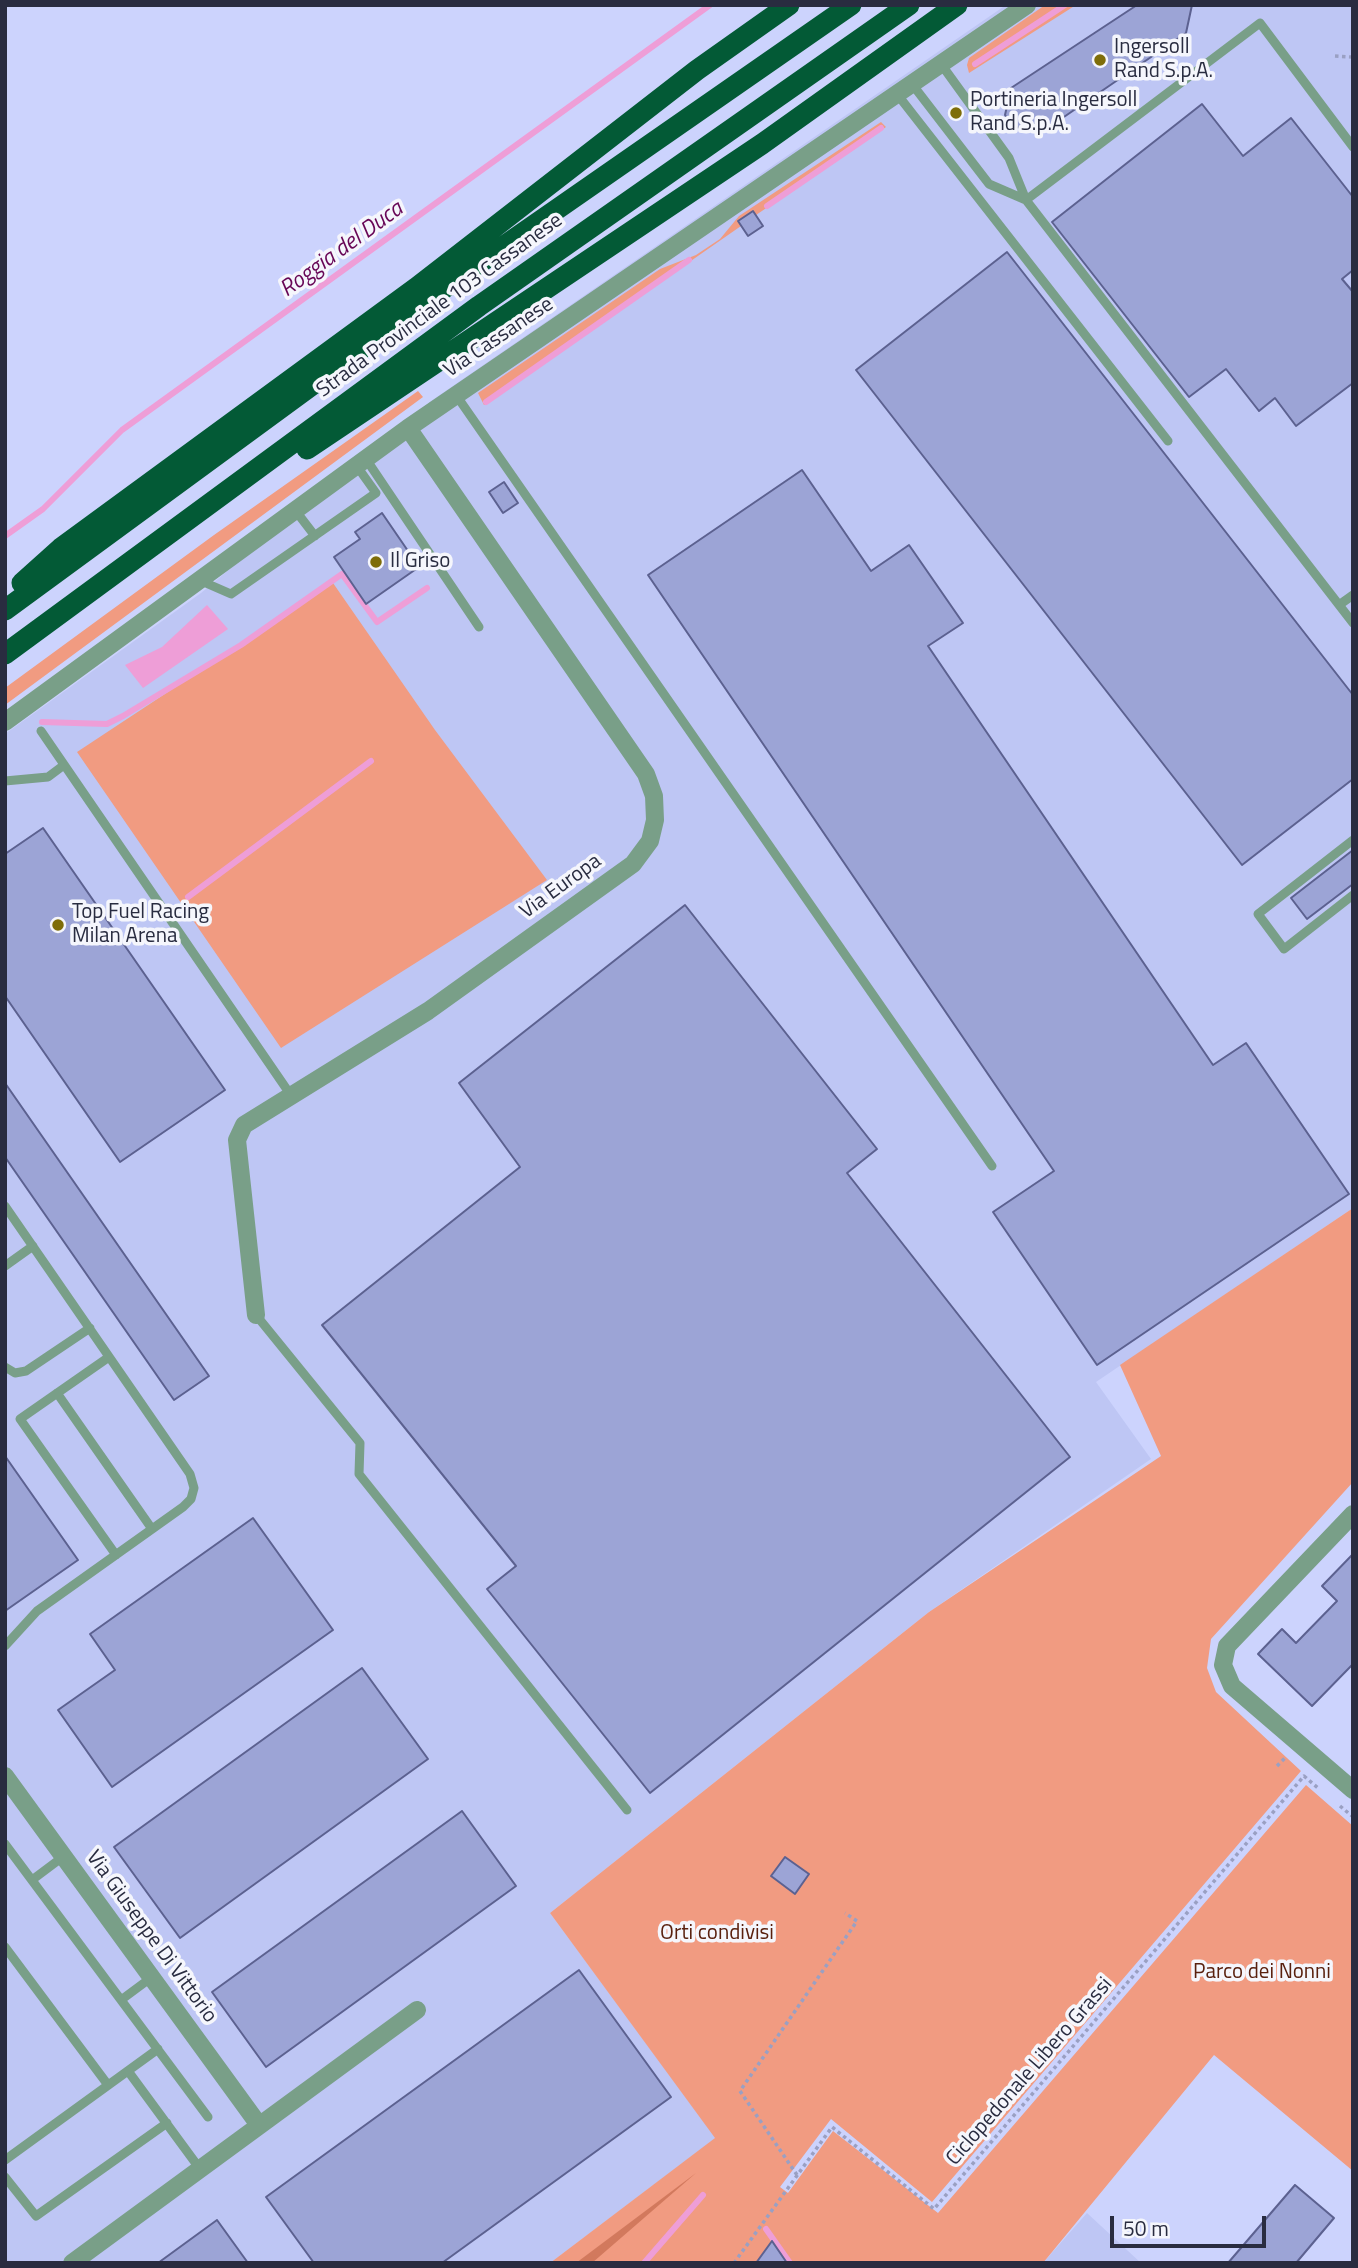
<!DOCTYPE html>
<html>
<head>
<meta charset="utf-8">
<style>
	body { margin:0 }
	#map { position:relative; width:1358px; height:2268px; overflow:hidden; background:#ccd3fd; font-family:"Titillium Web",sans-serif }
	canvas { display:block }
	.frame { position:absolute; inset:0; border:7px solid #292c40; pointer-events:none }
	.scale { position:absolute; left:1110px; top:2216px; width:156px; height:32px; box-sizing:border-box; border:4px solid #292c40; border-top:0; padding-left:9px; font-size:21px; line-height:24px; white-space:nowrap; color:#292c40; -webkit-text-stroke:5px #f5f6fc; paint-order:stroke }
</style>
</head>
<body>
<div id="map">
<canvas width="1358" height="2268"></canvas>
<div class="frame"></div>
<div class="scale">50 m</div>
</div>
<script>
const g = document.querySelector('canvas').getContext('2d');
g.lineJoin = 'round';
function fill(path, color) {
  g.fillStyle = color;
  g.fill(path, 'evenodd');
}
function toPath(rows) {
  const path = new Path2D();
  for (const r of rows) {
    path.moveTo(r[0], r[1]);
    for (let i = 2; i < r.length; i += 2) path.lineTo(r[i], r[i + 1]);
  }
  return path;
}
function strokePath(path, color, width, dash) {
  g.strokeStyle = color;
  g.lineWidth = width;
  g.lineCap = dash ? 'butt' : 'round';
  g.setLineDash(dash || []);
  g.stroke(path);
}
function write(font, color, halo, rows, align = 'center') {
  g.font = font + ' "Titillium Web",sans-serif';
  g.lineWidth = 7;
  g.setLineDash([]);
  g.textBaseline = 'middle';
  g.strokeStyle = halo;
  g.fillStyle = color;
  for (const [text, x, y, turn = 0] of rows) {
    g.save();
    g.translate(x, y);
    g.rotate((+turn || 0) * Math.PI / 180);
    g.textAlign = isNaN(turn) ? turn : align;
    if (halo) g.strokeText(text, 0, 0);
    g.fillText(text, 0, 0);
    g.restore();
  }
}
fill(toPath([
	[1006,5,1353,5,1353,1208,1096,1382,1151,1459,929,1612,550,1913,716,2138,550,2263,5,2263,5,734,201,593,431,401],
	[1087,2213,1141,2263,1043,2263]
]), '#bec6f4');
fill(toPath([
	[1045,5,1076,5,969,73,967,65,969,58],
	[881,122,886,127,756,215,753,211,738,221,741,226,484,405,478,393,660,269,696,255,720,239,739,216],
	[418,391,423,397,5,705,5,688,214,535],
	[333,583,435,730,547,880,281,1048,77,752],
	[1353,1208,1353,1482,1211,1639,1207,1668,1216,1692,1301,1771,932,2202,831,2119,780,2187,788,2193,833,2131,938,2213,1306,1785,1353,1826,1353,2171,1214,2055,1043,2263,550,2263,715,2138,550,1913,929,1612,1161,1456,1120,1365]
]), '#f19b81');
fill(toPath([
	[696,2173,592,2263,576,2263]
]), '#d2795d');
fill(toPath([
	[207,605,228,629,143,688,125,665,162,647]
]), '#ee9ed7');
strokePath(toPath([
	[975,64,1065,5],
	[767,206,881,128],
	[486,402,689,260],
	[5,536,43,509,122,430,710,5],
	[42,722,107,724,123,716,241,645,342,574,377,622,427,588],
	[188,897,371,761],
	[766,2229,790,2263],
	[644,2263,703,2195]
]), '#ee9ed7', 6);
const building = toPath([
	[1137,5,1192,5,1186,33,1045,130,1013,127,1005,115,1011,88,1137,5],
	[1202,104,1243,156,1291,118,1353,197,1353,270,1342,279,1353,292,1353,383,1296,426,1275,398,1259,411,1226,369,1189,397,1052,222,1202,104],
	[753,211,763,226,748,236,738,221,753,211],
	[1007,252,1353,695,1353,779,1242,865,856,370,1007,252],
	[802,470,871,571,909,545,963,623,928,646,1213,1065,1246,1043,1349,1194,1097,1365,993,1212,1054,1171,648,575,802,470],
	[504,482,518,503,503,513,489,492,504,482],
	[382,513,419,567,366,604,334,557,360,539,355,532,382,513],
	[43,828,225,1090,120,1162,5,996,5,854,43,828],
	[1353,850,1353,884,1307,919,1291,898,1353,850],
	[685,905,877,1149,847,1173,1070,1457,650,1793,487,1589,516,1566,322,1325,520,1167,459,1083,685,905],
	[5,1083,209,1376,174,1400,5,1157,5,1083],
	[5,1456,78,1560,5,1611,5,1456],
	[253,1518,333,1630,112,1787,58,1710,115,1670,90,1634,253,1518],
	[1353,1554,1353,1664,1312,1706,1258,1654,1282,1629,1296,1643,1337,1601,1322,1586,1353,1554],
	[362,1668,428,1759,180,1938,114,1847,362,1668],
	[462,1811,516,1886,266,2067,212,1992,462,1811],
	[785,1857,809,1874,795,1894,771,1876,785,1857],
	[579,1970,671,2097,442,2263,314,2263,266,2197,579,1970],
	[1295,2185,1334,2218,1296,2263,1228,2263,1295,2185],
	[217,2220,248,2263,158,2263,217,2220],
	[772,2241,787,2263,756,2263,772,2241]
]);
fill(building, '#9ca4d6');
strokePath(building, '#5c6190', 2);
strokePath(toPath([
	[1335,56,1351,57],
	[1277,1766,1285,1758],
	[1340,1806,1352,1816],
	[797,2175,740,2091,857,1921,845,1913],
	[734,2263,832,2127,934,2209,1304,1776,1318,1788]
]), '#9aa0c3', 3.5, [3.5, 3.5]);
strokePath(toPath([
	[941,64,1009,158,1026,200,1353,623],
	[912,84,989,184,1026,200],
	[897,94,1168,441],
	[1026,200,1260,23,1353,147],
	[456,395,992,1166],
	[366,459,479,627],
	[295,510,315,536],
	[199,580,231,594,376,493,356,465],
	[1339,605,1353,595],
	[41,731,290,1094],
	[5,781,48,777,64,765],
	[1353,840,1258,914,1284,949,1353,895],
	[5,1206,190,1474,194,1488,191,1499,183,1507,37,1611,5,1646],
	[5,1266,33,1246],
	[256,1315,360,1443,359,1474,627,1810],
	[109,1357,20,1419,116,1555],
	[5,1367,15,1373,26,1371,90,1328],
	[57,1393,152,1529],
	[5,1844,208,2117],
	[32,1880,64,1856],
	[5,1947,108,2085],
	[121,2000,152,1977],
	[128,2071,200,2169],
	[5,2160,158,2049],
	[5,2177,36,2216,167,2123]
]), '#799f88', 9);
strokePath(toPath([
	[5,722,408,428,1027,5],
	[256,1315,237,1140,244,1125,428,1011,633,864,650,841,655,820,654,796,646,774,408,428],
	[1353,1514,1227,1646,1223,1665,1232,1686,1353,1790],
	[5,1776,259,2125],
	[72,2263,417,2010]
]), '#799f88', 18);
strokePath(toPath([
	[307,449,762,144,957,5],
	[22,583,61,548,416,288,697,70,789,5],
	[5,610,458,278,851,5],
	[5,654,479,306,909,5]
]), '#035a36', 21);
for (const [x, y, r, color] of [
	[1100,60,7,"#7e6d09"],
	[956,113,7,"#7e6d09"],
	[376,562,7,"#7e6d09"],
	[58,925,7,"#7e6d09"]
]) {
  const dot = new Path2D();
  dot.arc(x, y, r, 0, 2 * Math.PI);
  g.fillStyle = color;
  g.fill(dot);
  strokePath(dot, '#f5f6fc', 2.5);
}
write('21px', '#292c40', '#f5f6fc', [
	["Ingersoll",1114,48],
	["Rand S.p.A.",1114,72],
	["Portineria Ingersoll",970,101],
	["Rand S.p.A.",970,125],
	["Il Griso",390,562],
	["Top Fuel Racing",72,913],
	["Milan Arena",72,937]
], 'left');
write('21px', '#292c40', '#f5f6fc', [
	["Strada Provinciale 103 Cassanese",440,306,-36],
	["Via Cassanese",499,338,-34],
	["Via Europa",561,887,-36],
	["Via Giuseppe Di Vittorio",151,1937,54],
	["Ciclopedonale Libero Grassi",1030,2072,-49]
]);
write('21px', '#59200e', '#f5f6fc', [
	["Orti condivisi",717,1934],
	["Parco dei Nonni",1262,1973]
]);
write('italic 23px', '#670656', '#f5f6fc', [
	["Roggia del Duca",342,250,-36]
]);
</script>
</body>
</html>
